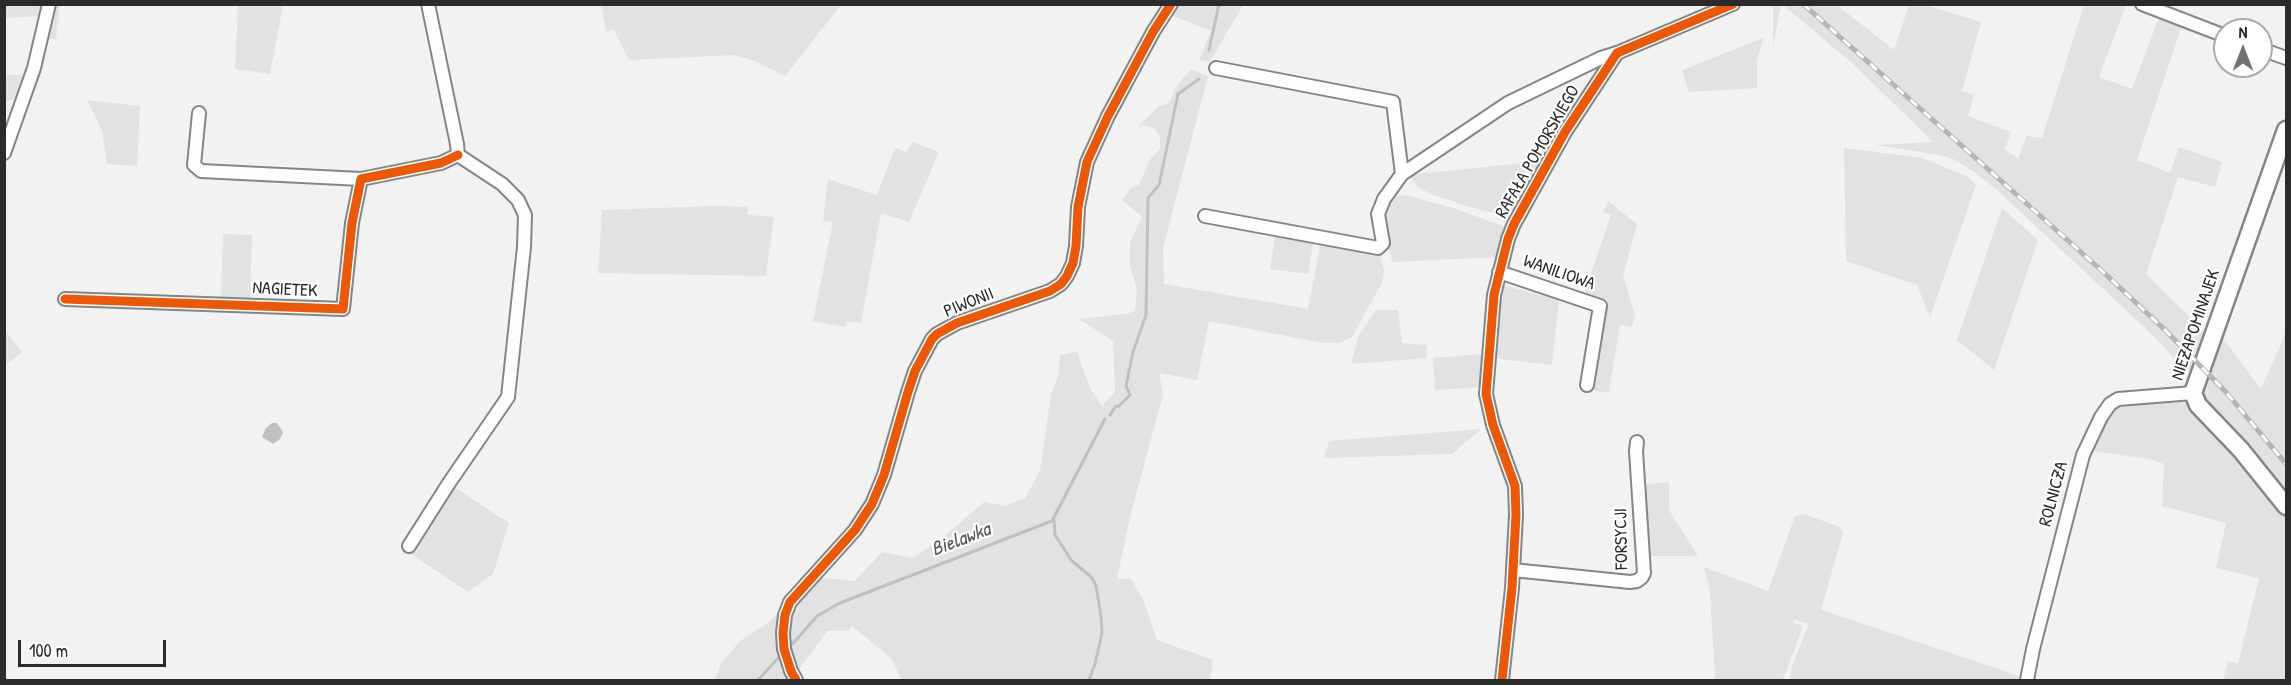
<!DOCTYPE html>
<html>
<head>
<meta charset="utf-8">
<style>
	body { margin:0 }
	#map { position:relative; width:2291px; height:685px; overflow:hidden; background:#f2f2f2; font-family:"Patrick Hand",sans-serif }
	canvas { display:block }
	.frame { position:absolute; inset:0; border:6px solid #2b2b2b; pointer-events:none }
	.north { position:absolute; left:2213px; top:18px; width:60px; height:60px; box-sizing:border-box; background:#fff; border:2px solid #aaa; border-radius:50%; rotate:0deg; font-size:16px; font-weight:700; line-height:24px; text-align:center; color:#2b2b2b }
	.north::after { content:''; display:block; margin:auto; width:21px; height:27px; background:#717171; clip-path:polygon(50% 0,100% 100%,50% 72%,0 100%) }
	.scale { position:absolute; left:18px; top:640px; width:148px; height:27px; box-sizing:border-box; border:3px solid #2b2b2b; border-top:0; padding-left:8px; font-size:18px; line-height:21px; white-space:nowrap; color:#2b2b2b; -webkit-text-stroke:4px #fff; paint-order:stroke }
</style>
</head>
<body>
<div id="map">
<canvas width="2291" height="685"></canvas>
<div class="frame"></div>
<div class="north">N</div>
<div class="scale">100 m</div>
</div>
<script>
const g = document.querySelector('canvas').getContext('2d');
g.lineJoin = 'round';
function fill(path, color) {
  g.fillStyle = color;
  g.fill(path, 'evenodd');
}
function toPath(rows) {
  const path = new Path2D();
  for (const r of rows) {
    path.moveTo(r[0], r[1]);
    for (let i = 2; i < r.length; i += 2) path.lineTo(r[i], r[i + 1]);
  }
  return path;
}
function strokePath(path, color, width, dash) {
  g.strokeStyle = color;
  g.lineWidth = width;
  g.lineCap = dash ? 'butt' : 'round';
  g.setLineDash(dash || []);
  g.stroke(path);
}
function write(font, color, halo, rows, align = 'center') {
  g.font = font + ' "Patrick Hand",sans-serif';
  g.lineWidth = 4.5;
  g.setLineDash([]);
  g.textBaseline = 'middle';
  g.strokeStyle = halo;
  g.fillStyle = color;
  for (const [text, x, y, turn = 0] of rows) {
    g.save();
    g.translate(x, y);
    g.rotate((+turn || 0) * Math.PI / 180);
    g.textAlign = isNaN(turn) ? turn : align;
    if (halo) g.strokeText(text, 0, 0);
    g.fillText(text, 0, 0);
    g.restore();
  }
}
fill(toPath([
	[5,5,44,5,42,16,5,18],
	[52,5,60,5,56,39,46,38],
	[238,5,283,5,270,74,235,69],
	[601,5,601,4,841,5,785,76,752,60,734,55,629,60,614,30,606,31],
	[1175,5,1243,5,1210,62,1199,60,1211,31,1168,14],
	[1772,5,1781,5,1773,46,1773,10],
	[1783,5,1837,5,1894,50,1909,5,1926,5,1981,22,1962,91,1974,95,1968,116,2011,132,2005,149,2018,159,2027,136,2042,138,2084,5,2126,5,2099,77,2132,89,2159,17,2182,25,2137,160,2170,173,2179,147,2222,162,2215,187,2178,177,2146,274,2205,332,2208,332,2195,366,2191,371,2184,364,2178,368,2171,355,2160,342,1997,190,1974,172,1953,159,1940,155,1876,145,1933,142,1853,64],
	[1763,38,1757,62,1757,88,1689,92,1682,70],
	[1191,69,1208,76,1163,248,1164,284,1308,309,1321,241,1381,256,1384,271,1382,283,1351,338,1339,343,1323,343,1209,321,1197,380,1159,373,1163,395,1130,517,1117,579,1131,579,1143,599,1157,640,1213,660,1210,680,901,680,892,659,852,626,848,631,827,631,795,675,790,662,787,616,815,577,855,581,882,552,913,558,940,540,984,502,1006,506,1025,498,1040,471,1051,394,1058,377,1060,355,1077,352,1090,388,1102,406,1115,392,1113,341,1079,319,1126,314,1135,311,1137,289,1130,266,1130,242,1142,217,1122,200,1131,188,1139,185,1151,158,1160,149,1160,137,1155,129,1144,125,1138,127,1159,106,1169,103,1178,84],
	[5,75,22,75,25,79,18,98,5,102],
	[87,100,140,106,137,166,107,164,102,131],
	[913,142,939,152,909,222,881,213,861,323,846,321,845,327,813,321,833,222,823,221,828,179,877,195,895,148,906,152],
	[1844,148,1923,158,1966,176,1976,185,1930,317,1917,285,1846,261],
	[1542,161,1516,209,1509,213,1499,214,1479,210,1434,195,1419,188,1408,175],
	[1400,195,1410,196,1456,209,1508,228,1499,257,1393,262,1388,249,1382,218,1390,199],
	[1608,201,1637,224,1623,276,1635,315,1632,327,1620,325,1609,393,1589,390,1605,305,1590,297,1585,291,1611,215,1603,212],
	[714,206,747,207,748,215,774,217,766,276,598,273,602,210],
	[2002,208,2038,240,1994,370,1957,340],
	[1276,232,1314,239,1308,274,1270,269],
	[223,234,252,235,250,301,221,301],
	[1499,284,1559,300,1552,365,1493,358],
	[1376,310,1398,310,1402,343,1427,345,1426,358,1351,364,1358,337],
	[5,330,22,352,5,366,4,366],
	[2286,332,2286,498,2207,407,2199,385,2223,338,2261,389],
	[1482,354,1481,387,1435,390,1433,358],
	[2174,399,2186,404,2222,440,2269,493,2286,517,2286,680,2223,680,2228,661,2238,664,2259,578,2216,568,2226,523,2162,506,2164,464,2150,459,2092,451,2102,423,2110,410,2119,403],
	[1481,429,1452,454,1324,458,1329,441],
	[1669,482,1669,510,1698,556,1646,556,1642,485],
	[454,487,509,523,493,574,468,592,410,553],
	[1805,514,1839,527,1843,533,1821,610,2019,676,2022,680,1789,680,1792,666,1809,624,1794,619,1793,623,1801,625,1802,629,1783,680,1715,680,1710,592,1704,567,1768,591,1795,516],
	[786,607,791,680,715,680,721,663,740,641,766,624]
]), '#e2e2e2');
fill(toPath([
	[272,423,277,423,283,432,280,439,273,444,262,437,266,428]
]), '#c0c0c0');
strokePath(toPath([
	[1209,50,1219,4],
	[1110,415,1115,407,1119,406,1130,395,1126,386,1133,352,1146,315,1148,198,1159,185,1178,94,1199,79],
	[1054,520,1055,535,1071,560,1092,578,1096,586,1101,616,1102,633,1095,664,1089,680],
	[789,648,817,616,840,603,1052,521,1105,419],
	[758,680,782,654]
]), '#c0c0c0', 3);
const street = toPath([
	[428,4,457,144,458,155],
	[2142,4,2225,36],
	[2261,49,2286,58],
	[1216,68,1393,102,1402,174],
	[199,113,194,165,201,171,361,179],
	[4,153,34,68,49,4],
	[1205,216,1378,248,1383,243,1378,214,1384,199,1402,174,1508,103,1601,58,1617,53],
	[1499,272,1600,306,1587,385],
	[65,299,343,309,352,223,361,179,441,163,458,155],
	[409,546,449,483,508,397,524,247,525,215,518,200,502,184,458,155],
	[1513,570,1630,582,1637,581,1642,577,1644,573,1636,451,1637,442],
	[796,680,791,671,784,649,783,633,785,615,790,602,855,530,872,504,884,475,908,392,915,371,932,339,937,334,957,323,1050,291,1061,284,1067,276,1073,263,1076,246,1078,207,1087,162,1108,116,1153,32,1171,4],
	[1502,680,1512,588,1516,515,1515,486,1493,425,1486,394,1494,295,1508,239,1514,224,1565,132,1617,53,1733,4],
	[2027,680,2033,649,2083,455,2101,417,2110,404,2118,399,2193,393]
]);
const secondary = toPath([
	[2286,130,2193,393,2198,405,2241,450,2286,506]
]);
strokePath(street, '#858585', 16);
strokePath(secondary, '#858585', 21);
strokePath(street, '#fdfdfd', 12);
strokePath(secondary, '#fdfdfd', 16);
const rail = toPath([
	[1803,4,2101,270,2165,330,2225,391,2286,464]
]);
strokePath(rail, '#b5b5b5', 5);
strokePath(rail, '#fff', 3, [9]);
strokePath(toPath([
	[65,299,343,309,352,223,361,179,441,163,458,155],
	[796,680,791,671,784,649,783,633,785,615,790,602,855,530,872,504,884,475,908,392,915,371,932,339,937,334,957,323,1050,291,1061,284,1067,276,1073,263,1076,246,1078,207,1087,162,1108,116,1153,32,1171,4],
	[1502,680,1512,588,1516,515,1515,486,1493,425,1486,394,1494,295,1508,239,1514,224,1565,132,1617,53,1733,4]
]), '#e8590c', 9);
write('18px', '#2b2b2b', '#fff', [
	["RAFAŁA POMORSKIEGO",1538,152,-60],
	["WANILIOWA",1559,273,19],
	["NAGIETEK",285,290,3],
	["PIWONII",969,303,-22],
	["NIEZAPOMINAJEK",2196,325,-71],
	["ROLNICZA",2054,494,-75],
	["FORSYCJI",1622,539,-91]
]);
write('italic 20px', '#585858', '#fff', [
	["Bielawka",961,540,-21]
]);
</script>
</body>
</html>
